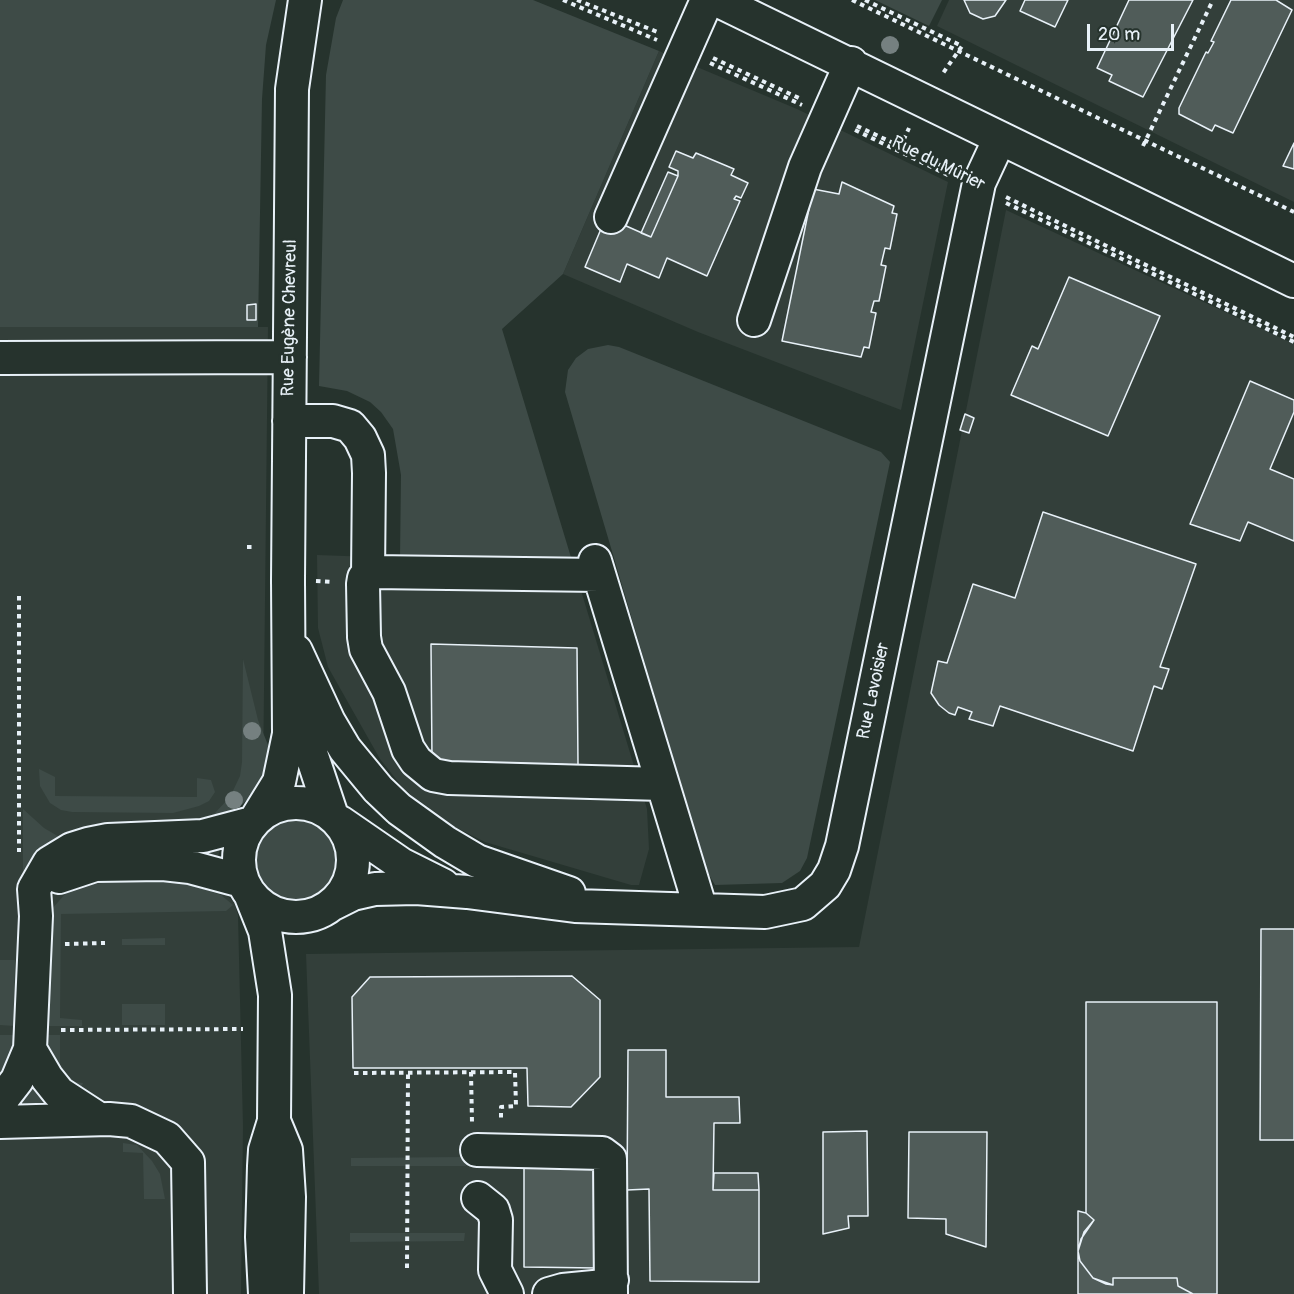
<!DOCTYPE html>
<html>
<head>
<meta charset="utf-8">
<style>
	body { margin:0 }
	#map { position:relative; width:1294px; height:1294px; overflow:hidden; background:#26332d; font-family:Pangolin,sans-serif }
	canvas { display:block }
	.scale { position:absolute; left:1087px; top:24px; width:87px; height:27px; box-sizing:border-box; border:3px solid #e8f1f8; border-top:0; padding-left:8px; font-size:18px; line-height:21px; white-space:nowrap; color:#e8f1f8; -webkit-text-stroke:4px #26332d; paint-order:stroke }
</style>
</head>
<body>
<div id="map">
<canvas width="1294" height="1294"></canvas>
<div class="scale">20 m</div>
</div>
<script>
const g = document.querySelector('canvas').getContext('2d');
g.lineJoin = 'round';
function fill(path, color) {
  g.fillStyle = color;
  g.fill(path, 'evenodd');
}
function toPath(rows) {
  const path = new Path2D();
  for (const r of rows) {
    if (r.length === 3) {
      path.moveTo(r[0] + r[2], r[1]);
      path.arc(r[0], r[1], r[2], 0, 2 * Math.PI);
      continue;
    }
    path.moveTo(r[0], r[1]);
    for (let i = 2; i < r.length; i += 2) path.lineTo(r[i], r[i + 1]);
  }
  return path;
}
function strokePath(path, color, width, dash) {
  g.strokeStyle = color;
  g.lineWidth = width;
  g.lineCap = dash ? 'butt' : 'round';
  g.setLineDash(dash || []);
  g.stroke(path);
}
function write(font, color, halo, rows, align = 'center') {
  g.font = font + ' Pangolin,sans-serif';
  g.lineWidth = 5;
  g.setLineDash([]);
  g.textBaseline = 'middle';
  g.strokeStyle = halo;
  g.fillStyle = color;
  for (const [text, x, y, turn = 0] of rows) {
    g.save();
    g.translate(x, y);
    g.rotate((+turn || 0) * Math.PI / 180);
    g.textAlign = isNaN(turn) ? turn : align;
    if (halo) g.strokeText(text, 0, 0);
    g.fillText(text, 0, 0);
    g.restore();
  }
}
fill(toPath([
	[949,0,1294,0,1294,202,937,26],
	[659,51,797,109,948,182,901,410,698,332,563,274],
	[1006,210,1294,344,1294,1294,319,1294,306,954,859,947],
	[0,327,268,327,263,782,234,812,221,841,217,864,219,888,234,902,238,915,243,1126,241,1294,0,1294],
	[317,555,573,564,647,809,649,849,639,885,631,885,485,842,437,818,403,788,380,759,328,667,318,628]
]), '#333f3a');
fill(toPath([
	[0,0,276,0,266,45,262,99,258,327,0,327],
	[343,0,533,0,659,51,563,274,502,329,573,564,400,558,401,475,393,429,381,412,370,402,347,391,319,386,326,75,336,18],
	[875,0,942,0,929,26],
	[608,345,619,347,881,452,890,462,807,858,800,871,782,883,715,885,706,870,565,392,568,370,576,358,588,349],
	[243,659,258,720,270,750,270,766,254,793,234,812,202,821,214,814,230,797,240,776,242,762],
	[39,769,55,777,55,796,197,797,197,778,211,780,215,792,209,801,199,806,173,813,72,812,61,810,50,803,40,786],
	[23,809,44,828,61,838,23,878],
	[296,857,42],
	[119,881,158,881,194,886,221,895,233,905,226,911,61,914,60,1018,82,1020,82,1026,42,1026,50,911,67,892,78,886],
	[165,938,165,945,122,945,122,939],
	[0,960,15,960,14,1026,0,1025],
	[122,1004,165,1004,165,1025,122,1025],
	[0,1035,14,1035,14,1050,0,1084],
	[40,1035,60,1035,60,1080,83,1083,78,1096,59,1084,44,1064],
	[24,1078,69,1110,0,1110],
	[123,1143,137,1145,152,1161,160,1174,165,1199,144,1199,143,1153,123,1152],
	[465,1157,466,1166,351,1166,351,1158],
	[350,1233,465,1233,464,1241,350,1242]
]), '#3e4b47');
const building = toPath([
	[964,0,1006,0,995,16,983,19,970,13,964,0],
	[1025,0,1068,0,1055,27,1020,11,1025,0],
	[1129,0,1193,0,1143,97,1109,81,1112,75,1097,68,1129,0],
	[1231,0,1276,0,1292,10,1233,133,1215,125,1212,131,1179,114,1179,108,1206,52,1208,53,1214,42,1211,41,1231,0],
	[1294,143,1294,169,1283,166,1294,143],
	[676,151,693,158,696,153,734,169,731,175,748,183,741,198,736,196,734,199,740,201,707,276,667,258,659,278,627,264,620,282,585,267,606,217,651,237,678,176,678,171,669,167,676,151],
	[668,172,678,176,651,237,641,233,668,172],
	[842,182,894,206,892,213,897,214,890,249,885,248,881,265,886,266,879,301,874,301,871,312,876,313,869,348,864,347,861,357,782,341,813,189,839,194,842,182],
	[1069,277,1160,316,1108,436,1011,395,1032,346,1038,349,1069,277],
	[256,304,256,320,247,320,247,305,256,304],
	[1250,381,1294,400,1294,412,1270,469,1294,479,1294,541,1248,522,1240,541,1190,524,1250,381],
	[965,414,974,418,969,433,960,430,965,414],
	[1043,512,1196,564,1160,667,1169,669,1162,689,1154,686,1133,751,1000,706,993,726,969,719,972,712,958,707,955,715,949,713,939,705,931,693,938,661,947,663,973,584,1015,598,1043,512],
	[431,644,577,648,578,765,432,761,431,644],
	[1261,929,1294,929,1294,1140,1260,1140,1261,929],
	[572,976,600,1000,600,1077,571,1107,528,1106,527,1068,353,1068,352,997,370,977,572,976],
	[1086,1002,1217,1002,1217,1294,1193,1294,1178,1286,1177,1278,1113,1278,1113,1285,1106,1284,1093,1278,1080,1261,1078,1251,1081,1239,1094,1220,1086,1213,1086,1002],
	[628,1050,666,1050,666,1097,739,1097,740,1123,714,1123,713,1190,759,1190,759,1282,650,1281,649,1189,627,1190,628,1050],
	[867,1131,868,1216,848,1216,849,1228,823,1234,823,1132,867,1131],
	[909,1132,987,1132,986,1247,946,1234,946,1219,908,1218,909,1132],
	[524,1166,598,1166,597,1268,524,1267,524,1166],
	[714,1173,758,1173,759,1190,713,1190,714,1173],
	[1078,1211,1086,1213,1094,1220,1084,1232,1078,1251,1080,1261,1093,1278,1113,1285,1113,1278,1177,1278,1178,1286,1193,1294,1078,1294,1078,1211]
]);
fill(building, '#505c59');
strokePath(building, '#e8f1f8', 1.5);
const minor = toPath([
	[717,0,1294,281],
	[611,217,707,0],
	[754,320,805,167,851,63],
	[0,358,290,357],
	[289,421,333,421,350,426,360,438,368,455,369,473,368,575],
	[595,561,701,910],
	[599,575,373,572,364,578,363,584,364,637,366,649,389,692,408,749,416,761,433,775,449,778,662,784],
	[296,651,329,722,345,749,378,789,399,809,445,842,477,861,569,893],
	[300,705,312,756,332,816],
	[296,860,57],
	[258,816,279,782,289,734,288,580,292,89,305,0],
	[340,822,401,864,443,885],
	[59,877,95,865,163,864,190,867,242,881],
	[251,896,265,931,275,995,274,1121,265,1150,264,1166,262,1237,265,1294],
	[333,904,353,894,375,889,416,888,467,892,575,906,765,912,803,904,825,885,834,870,842,846,979,183,1000,138],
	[30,1049,47,1078,59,1093,99,1119],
	[0,1102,17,1080,30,1049,36,916,34,889,49,863,72,849,88,844,108,840,203,836,252,823],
	[274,1121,286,1150,289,1197,287,1294],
	[0,1122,109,1119,131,1121,167,1138,188,1162,190,1294],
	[477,1150,602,1153,610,1159,611,1294],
	[478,1198,493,1210,496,1220,495,1270,507,1294],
	[549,1294,563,1290,604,1286,612,1280]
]);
strokePath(minor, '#e8f1f8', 36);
strokePath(toPath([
	[563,0,657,40],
	[577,0,660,33],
	[852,0,1294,212],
	[865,0,962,46,941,76],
	[713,58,801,99],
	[710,63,802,105],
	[857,126,953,171],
	[855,130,950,176],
	[1143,146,1213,0],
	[900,148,909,128],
	[1006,197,1294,337],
	[1006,203,1294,342],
	[247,547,254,547],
	[316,581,333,582],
	[19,596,19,852],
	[65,944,105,943],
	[61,1030,243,1029],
	[471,1072,472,1122],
	[354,1073,515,1072,516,1106,501,1107,501,1120],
	[407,1268,408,1072]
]), '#e8f1f8', 4, [4.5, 4.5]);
strokePath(minor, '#26332d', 32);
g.fillStyle = '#758080';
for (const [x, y] of [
	[890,45],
	[252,731],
	[234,800]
]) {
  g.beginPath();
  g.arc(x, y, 9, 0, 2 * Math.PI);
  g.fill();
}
write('18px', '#e8f1f8', '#26332d', [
	["Rue du Mûrier",938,164,26],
	["Rue Eugène Chevreul",290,318,-89],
	["Rue Lavoisier",874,691,-78]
]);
</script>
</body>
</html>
